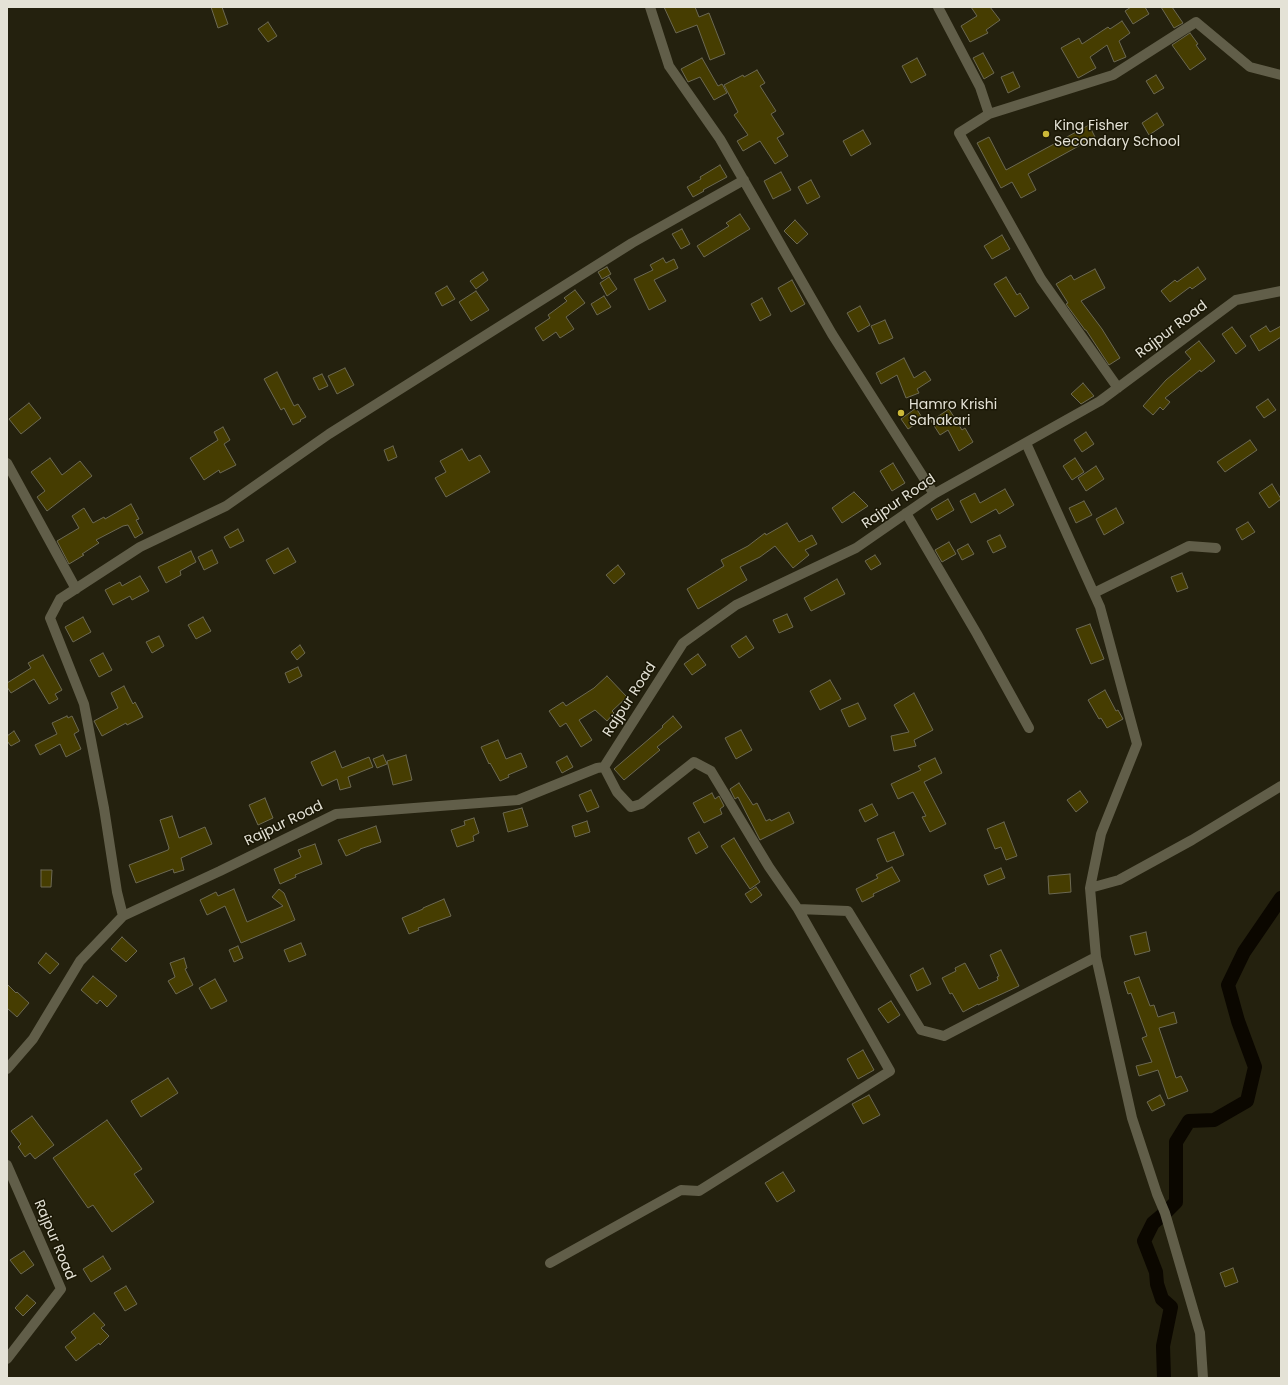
<!DOCTYPE html>
<html>
<head>
<meta charset="utf-8">
<style>
	body { margin:0 }
	#map { position:relative; width:1288px; height:1385px; overflow:hidden; background:#24210e; font-family:Poppins,sans-serif }
	canvas { display:block }
	.frame { position:absolute; inset:0; border:8px solid #e4e2d6; pointer-events:none }
</style>
</head>
<body>
<div id="map">
<canvas width="1288" height="1385"></canvas>
<div class="frame"></div>
</div>
<script>
const g = document.querySelector('canvas').getContext('2d');
g.lineJoin = 'round';
function toPath(rows) {
  const path = new Path2D();
  for (const r of rows) {
    path.moveTo(r[0], r[1]);
    for (let i = 2; i < r.length; i += 2) path.lineTo(r[i], r[i + 1]);
  }
  return path;
}
function strokePath(path, color, width, dash) {
  g.strokeStyle = color;
  g.lineWidth = width;
  g.lineCap = dash ? 'butt' : 'round';
  g.setLineDash(dash || []);
  g.stroke(path);
}
function fill(path, color) {
  g.fillStyle = color;
  g.fill(path, 'evenodd');
}
function write(font, color, halo, rows, align = 'center') {
  g.font = font + ' Poppins,sans-serif';
  g.lineWidth = 3;
  g.setLineDash([]);
  g.textBaseline = 'middle';
  g.strokeStyle = halo;
  g.fillStyle = color;
  for (const [text, x, y, turn = 0] of rows) {
    g.save();
    g.translate(x, y);
    g.rotate((+turn || 0) * Math.PI / 180);
    g.textAlign = isNaN(turn) ? turn : align;
    if (halo) g.strokeText(text, 0, 0);
    g.fillText(text, 0, 0);
    g.restore();
  }
}
strokePath(toPath([
	[1164,1378,1163,1346,1171,1307,1162,1299,1157,1284,1156,1272,1144,1241,1153,1223,1165,1213,1176,1202,1176,1142,1189,1121,1214,1120,1247,1101,1255,1067,1238,1021,1228,985,1244,952,1281,898]
]), '#0b0700', 14);
const building = toPath([
	[211,7,222,7,228,24,218,28,211,7],
	[664,7,695,7,699,17,709,13,725,54,710,60,697,25,676,33,664,7],
	[971,7,990,7,1000,20,986,30,988,33,970,42,961,26,977,16,971,7],
	[1131,7,1145,7,1149,14,1133,24,1125,11,1131,7],
	[1161,7,1172,7,1183,23,1174,28,1161,7],
	[1122,21,1130,33,1119,41,1126,57,1114,62,1107,45,1090,57,1096,68,1078,78,1061,48,1079,38,1082,44,1108,27,1110,29,1122,21],
	[268,22,277,36,268,42,258,29,268,22],
	[1190,33,1198,44,1196,45,1206,59,1190,70,1172,45,1190,33],
	[983,53,994,73,984,79,973,58,983,53],
	[702,58,718,86,722,84,727,93,714,100,700,77,688,82,681,69,702,58],
	[917,58,926,75,911,83,902,66,917,58],
	[757,70,765,83,760,86,776,111,771,114,784,134,777,138,788,156,775,164,760,141,743,151,737,141,748,135,734,115,738,112,724,85,743,75,744,77,757,70],
	[1013,72,1020,87,1008,93,1001,77,1013,72],
	[1156,75,1164,88,1154,94,1146,81,1156,75],
	[1157,113,1164,125,1149,135,1142,123,1157,113],
	[1089,125,1095,137,1028,174,1036,190,1021,198,1012,182,1001,188,977,143,989,137,1006,170,1089,125],
	[863,130,871,144,851,156,843,141,863,130],
	[720,165,727,177,703,190,704,191,693,197,687,187,701,179,700,177,720,165],
	[781,172,791,190,773,199,764,181,781,172],
	[811,180,820,197,807,204,798,187,811,180],
	[740,214,750,229,704,257,697,246,729,226,726,223,740,214],
	[795,220,808,234,797,244,784,231,795,220],
	[682,229,690,244,681,249,672,234,682,229],
	[1002,235,1010,249,992,259,984,246,1002,235],
	[663,258,666,263,674,259,678,268,654,280,666,301,649,310,634,279,653,270,650,265,663,258],
	[607,267,611,274,602,279,598,272,607,267],
	[1198,267,1206,279,1192,289,1190,287,1170,302,1161,291,1175,280,1177,282,1198,267],
	[1095,269,1105,288,1081,301,1102,329,1120,358,1109,365,1086,330,1085,330,1066,304,1068,303,1056,284,1071,275,1074,280,1095,269],
	[483,272,488,280,476,289,470,281,483,272],
	[609,277,617,289,607,296,600,283,609,277],
	[1006,277,1017,295,1020,293,1029,308,1015,317,994,284,1006,277],
	[792,280,805,304,791,312,778,288,792,280],
	[447,286,455,299,442,306,435,293,447,286],
	[575,290,585,303,566,317,574,329,560,338,556,332,543,341,535,328,550,318,548,315,567,301,564,298,575,290],
	[476,291,489,310,471,321,459,302,476,291],
	[604,296,611,307,597,315,591,304,604,296],
	[762,298,771,315,760,321,751,304,762,298],
	[860,306,870,325,858,332,847,313,860,306],
	[885,320,893,338,879,344,871,326,885,320],
	[1266,326,1270,332,1281,326,1281,337,1259,351,1250,336,1266,326],
	[1232,327,1246,346,1236,354,1222,334,1232,327],
	[1199,341,1215,361,1201,372,1200,370,1165,398,1170,402,1163,410,1160,407,1153,415,1143,406,1166,380,1191,359,1185,352,1199,341],
	[904,358,914,378,925,371,931,380,917,389,919,393,906,398,897,375,881,384,876,373,904,358],
	[345,368,354,385,337,394,328,376,345,368],
	[277,372,294,406,298,404,306,417,300,420,301,421,293,425,284,408,281,410,264,379,277,372],
	[322,374,328,386,319,390,313,378,322,374],
	[1083,383,1094,396,1081,404,1071,394,1083,383],
	[1268,399,1276,410,1264,418,1256,407,1268,399],
	[29,403,41,418,21,434,9,419,29,403],
	[916,408,923,419,908,429,901,419,916,408],
	[949,409,962,430,965,428,973,442,959,451,948,430,940,435,931,421,949,409],
	[223,427,230,440,224,444,236,465,220,473,219,470,204,480,190,458,218,440,214,432,223,427],
	[1086,432,1094,444,1082,452,1074,440,1086,432],
	[1250,440,1257,450,1225,472,1217,462,1250,440],
	[393,446,397,457,388,461,384,450,393,446],
	[462,449,469,461,480,455,490,472,446,497,435,478,446,472,440,461,462,449],
	[50,458,62,475,80,461,92,476,47,511,37,497,45,491,31,472,50,458],
	[1075,458,1084,472,1072,480,1063,466,1075,458],
	[893,463,905,483,892,491,880,471,893,463],
	[1096,466,1104,479,1086,491,1078,478,1096,466],
	[1272,484,1281,499,1269,508,1259,493,1272,484],
	[1005,489,1014,505,999,514,996,509,971,523,960,501,975,493,980,503,1005,489],
	[854,492,868,506,842,523,832,508,854,492],
	[948,499,954,510,937,520,931,509,948,499],
	[1084,501,1092,515,1076,523,1069,508,1084,501],
	[131,504,139,519,136,520,143,533,135,538,128,525,123,526,96,540,99,543,82,554,84,555,69,564,57,541,79,528,72,516,84,508,93,523,104,517,105,519,131,504],
	[1116,508,1124,523,1104,535,1096,519,1116,508],
	[1248,522,1255,532,1242,540,1236,529,1248,522],
	[787,523,799,542,812,535,817,544,805,550,809,555,793,568,775,546,760,557,740,567,747,580,698,609,687,589,724,566,721,560,748,546,765,533,766,535,787,523],
	[238,529,244,541,230,548,224,537,238,529],
	[1000,535,1006,547,993,553,987,541,1000,535],
	[949,542,956,554,942,562,935,550,949,542],
	[968,544,974,554,962,560,957,550,968,544],
	[288,548,296,562,274,574,266,560,288,548],
	[212,550,218,563,204,570,198,557,212,550],
	[191,551,196,562,180,571,181,575,166,583,158,567,191,551],
	[875,555,881,564,871,570,865,561,875,555],
	[618,565,625,574,614,584,606,575,618,565],
	[1182,573,1188,588,1177,592,1171,577,1182,573],
	[140,576,149,591,132,600,130,596,113,605,105,590,120,582,122,586,140,576],
	[837,579,845,594,811,611,804,598,837,579],
	[787,614,793,627,779,633,773,620,787,614],
	[83,617,91,632,73,642,65,627,83,617],
	[203,617,211,631,196,639,188,625,203,617],
	[1090,624,1104,659,1091,664,1076,629,1090,624],
	[159,636,164,646,152,653,146,642,159,636],
	[746,636,754,648,739,658,731,646,746,636],
	[300,645,305,653,297,660,291,652,300,645],
	[103,653,112,670,99,677,90,660,103,653],
	[698,654,706,665,692,675,684,664,698,654],
	[43,655,62,690,55,694,58,699,49,704,34,679,11,693,7,687,7,683,31,668,28,663,43,655],
	[298,667,302,676,289,683,285,673,298,667],
	[607,676,627,697,612,711,614,713,607,721,595,710,579,720,592,740,581,747,566,723,560,727,549,711,563,702,566,706,594,688,607,676],
	[830,680,841,699,820,710,810,691,830,680],
	[124,686,133,704,135,702,143,717,127,725,126,723,102,736,94,721,118,708,111,693,124,686],
	[1105,690,1116,711,1118,710,1123,719,1107,728,1101,718,1099,719,1088,700,1105,690],
	[914,693,933,730,914,740,916,746,894,751,891,736,909,732,894,705,914,693],
	[858,703,866,719,849,727,841,710,858,703],
	[67,716,68,718,72,716,79,731,74,734,81,749,66,757,60,744,40,755,35,745,57,734,52,723,67,716],
	[673,716,682,727,657,747,660,750,624,780,614,769,663,727,662,726,673,716],
	[741,730,752,750,736,759,725,738,741,730],
	[14,731,20,741,11,746,7,741,7,736,14,731],
	[498,740,506,759,521,753,527,767,508,775,509,777,500,781,490,763,489,764,481,747,498,740],
	[335,751,342,768,369,757,373,767,348,777,351,787,340,790,337,779,322,786,311,762,335,751],
	[383,755,387,764,377,768,373,759,383,755],
	[406,755,412,780,393,785,387,761,406,755],
	[567,756,573,767,562,773,556,762,567,756],
	[935,758,942,773,924,782,946,824,930,832,922,817,926,816,913,792,898,799,891,784,921,770,918,766,935,758],
	[739,783,753,805,757,803,766,821,770,819,771,821,789,812,794,823,760,840,738,797,735,799,730,789,739,783],
	[591,790,599,807,587,812,579,795,591,790],
	[1080,791,1088,802,1076,812,1067,800,1080,791],
	[712,793,715,799,719,796,724,806,720,809,722,814,704,823,693,803,712,793],
	[265,798,273,818,258,825,249,805,265,798],
	[872,804,878,815,865,822,859,810,872,804],
	[522,808,528,826,508,832,503,813,522,808],
	[172,816,179,838,205,827,212,844,181,858,184,870,174,873,173,869,136,883,129,865,168,850,169,848,160,820,172,816],
	[474,818,479,833,473,836,474,841,457,847,451,830,465,825,464,821,474,818],
	[587,821,590,832,575,837,572,826,587,821],
	[1004,822,1017,856,1006,860,1001,847,995,849,987,829,1004,822],
	[376,826,381,842,360,849,360,850,346,856,338,840,376,826],
	[699,832,708,847,696,854,688,838,699,832],
	[894,832,904,855,887,862,877,839,894,832],
	[734,838,760,882,750,889,721,846,734,838],
	[315,844,322,864,295,875,296,877,280,884,274,869,301,857,298,850,315,844],
	[892,867,900,881,873,894,874,896,862,902,856,889,878,878,876,875,892,867],
	[1001,868,1005,878,988,885,984,875,1001,868],
	[41,870,52,870,51,887,41,887,41,870],
	[1070,874,1071,892,1049,894,1048,876,1070,874],
	[756,887,762,895,751,903,745,894,756,887],
	[234,889,247,922,283,906,272,897,279,889,284,893,295,920,241,943,225,906,207,915,200,900,216,892,218,896,234,889],
	[444,899,451,916,418,928,419,930,409,934,402,918,423,909,423,908,444,899],
	[1146,932,1150,951,1135,955,1130,936,1146,932],
	[122,937,137,951,126,962,111,949,122,937],
	[301,943,306,955,289,962,284,950,301,943],
	[238,946,243,958,234,962,229,950,238,946],
	[1001,950,1019,986,978,1005,978,1004,963,1012,952,993,950,994,942,978,956,971,955,968,965,963,979,989,998,980,997,977,999,976,990,955,1001,950],
	[46,953,59,964,50,974,38,963,46,953],
	[184,958,187,968,185,969,193,985,176,994,168,981,175,977,170,963,184,958],
	[923,968,931,984,917,991,910,975,923,968],
	[93,976,117,996,107,1007,100,1000,97,1004,81,990,93,976],
	[1139,977,1150,1006,1154,1005,1158,1017,1174,1012,1177,1023,1159,1028,1176,1078,1181,1076,1188,1091,1168,1099,1158,1070,1139,1076,1136,1066,1152,1062,1142,1038,1147,1036,1131,993,1128,994,1124,982,1139,977],
	[215,979,227,1001,211,1009,199,988,215,979],
	[7,984,16,993,17,992,29,1003,17,1017,7,1008,7,984],
	[891,1001,900,1015,888,1023,878,1009,891,1001],
	[863,1050,874,1070,858,1079,847,1059,863,1050],
	[168,1078,178,1093,141,1117,131,1101,168,1078],
	[869,1095,880,1115,863,1124,852,1104,869,1095],
	[1160,1095,1165,1105,1152,1111,1147,1102,1160,1095],
	[32,1116,54,1145,35,1159,30,1153,25,1157,18,1147,21,1144,11,1131,32,1116],
	[107,1120,142,1169,134,1174,154,1202,112,1232,93,1205,88,1208,53,1158,107,1120],
	[783,1172,795,1191,777,1202,765,1183,783,1172],
	[24,1251,34,1265,21,1274,10,1260,24,1251],
	[103,1256,111,1269,91,1282,83,1269,103,1256],
	[1233,1268,1238,1282,1225,1287,1220,1273,1233,1268],
	[126,1286,137,1304,125,1311,114,1293,126,1286],
	[27,1295,36,1303,23,1316,15,1308,27,1295],
	[94,1313,105,1325,101,1328,109,1336,100,1345,99,1343,76,1361,65,1347,76,1338,71,1332,94,1313]
]);
fill(building, '#463d01');
strokePath(building, '#6c6953', 1);
strokePath(toPath([
	[650,7,669,66,720,139,832,334,934,494],
	[938,7,980,87,989,114,959,133,1041,279,1118,388],
	[989,114,1113,75,1196,22,1250,67,1281,75],
	[1026,443,1100,607,1137,744,1101,834,1090,888,1096,957,1132,1118,1157,1194,1165,1213,1200,1333,1203,1378],
	[7,463,76,589],
	[906,513,977,634,1029,728],
	[1094,593,1189,546,1216,548],
	[604,767,617,792,631,807,641,804,694,762,711,771,769,867,798,909,848,911,921,1030,944,1036,1096,957],
	[1090,888,1119,880,1192,840,1281,786],
	[123,916,117,892,104,808,84,704,50,618,60,599,140,547,226,506,329,434,632,243,744,180],
	[7,1069,33,1039,80,961,123,916,220,871,336,814,518,800,597,768,604,767,683,643,736,605,856,548,934,494,1100,401,1236,300,1281,291],
	[7,1165,61,1289,7,1359],
	[550,1263,681,1190,699,1191,890,1071,798,909]
]), '#615e49', 10);
for (const [x, y, r, color] of [
	[1046,134,4,"#ccb938"],
	[901,413,4,"#ccb938"]
]) {
  const dot = new Path2D();
  dot.arc(x, y, r, 0, 2 * Math.PI);
  g.fillStyle = color;
  g.fill(dot);
  strokePath(dot, '#1a1705', 1.5);
}
write('14px', '#e4e2d6', '#1a1705', [
	["King Fisher",1054,126],
	["Secondary School",1054,142],
	["Hamro Krishi",909,405],
	["Sahakari",909,421]
], 'left');
write('14px', '#e4e2d6', '#1a1705', [
	["Rajpur Road",1172,330,-37],
	["Rajpur Road",899,502,-34],
	["Rajpur Road",630,700,-57],
	["Rajpur Road",284,824,-26],
	["Rajpur Road",54,1240,67]
]);
</script>
</body>
</html>
